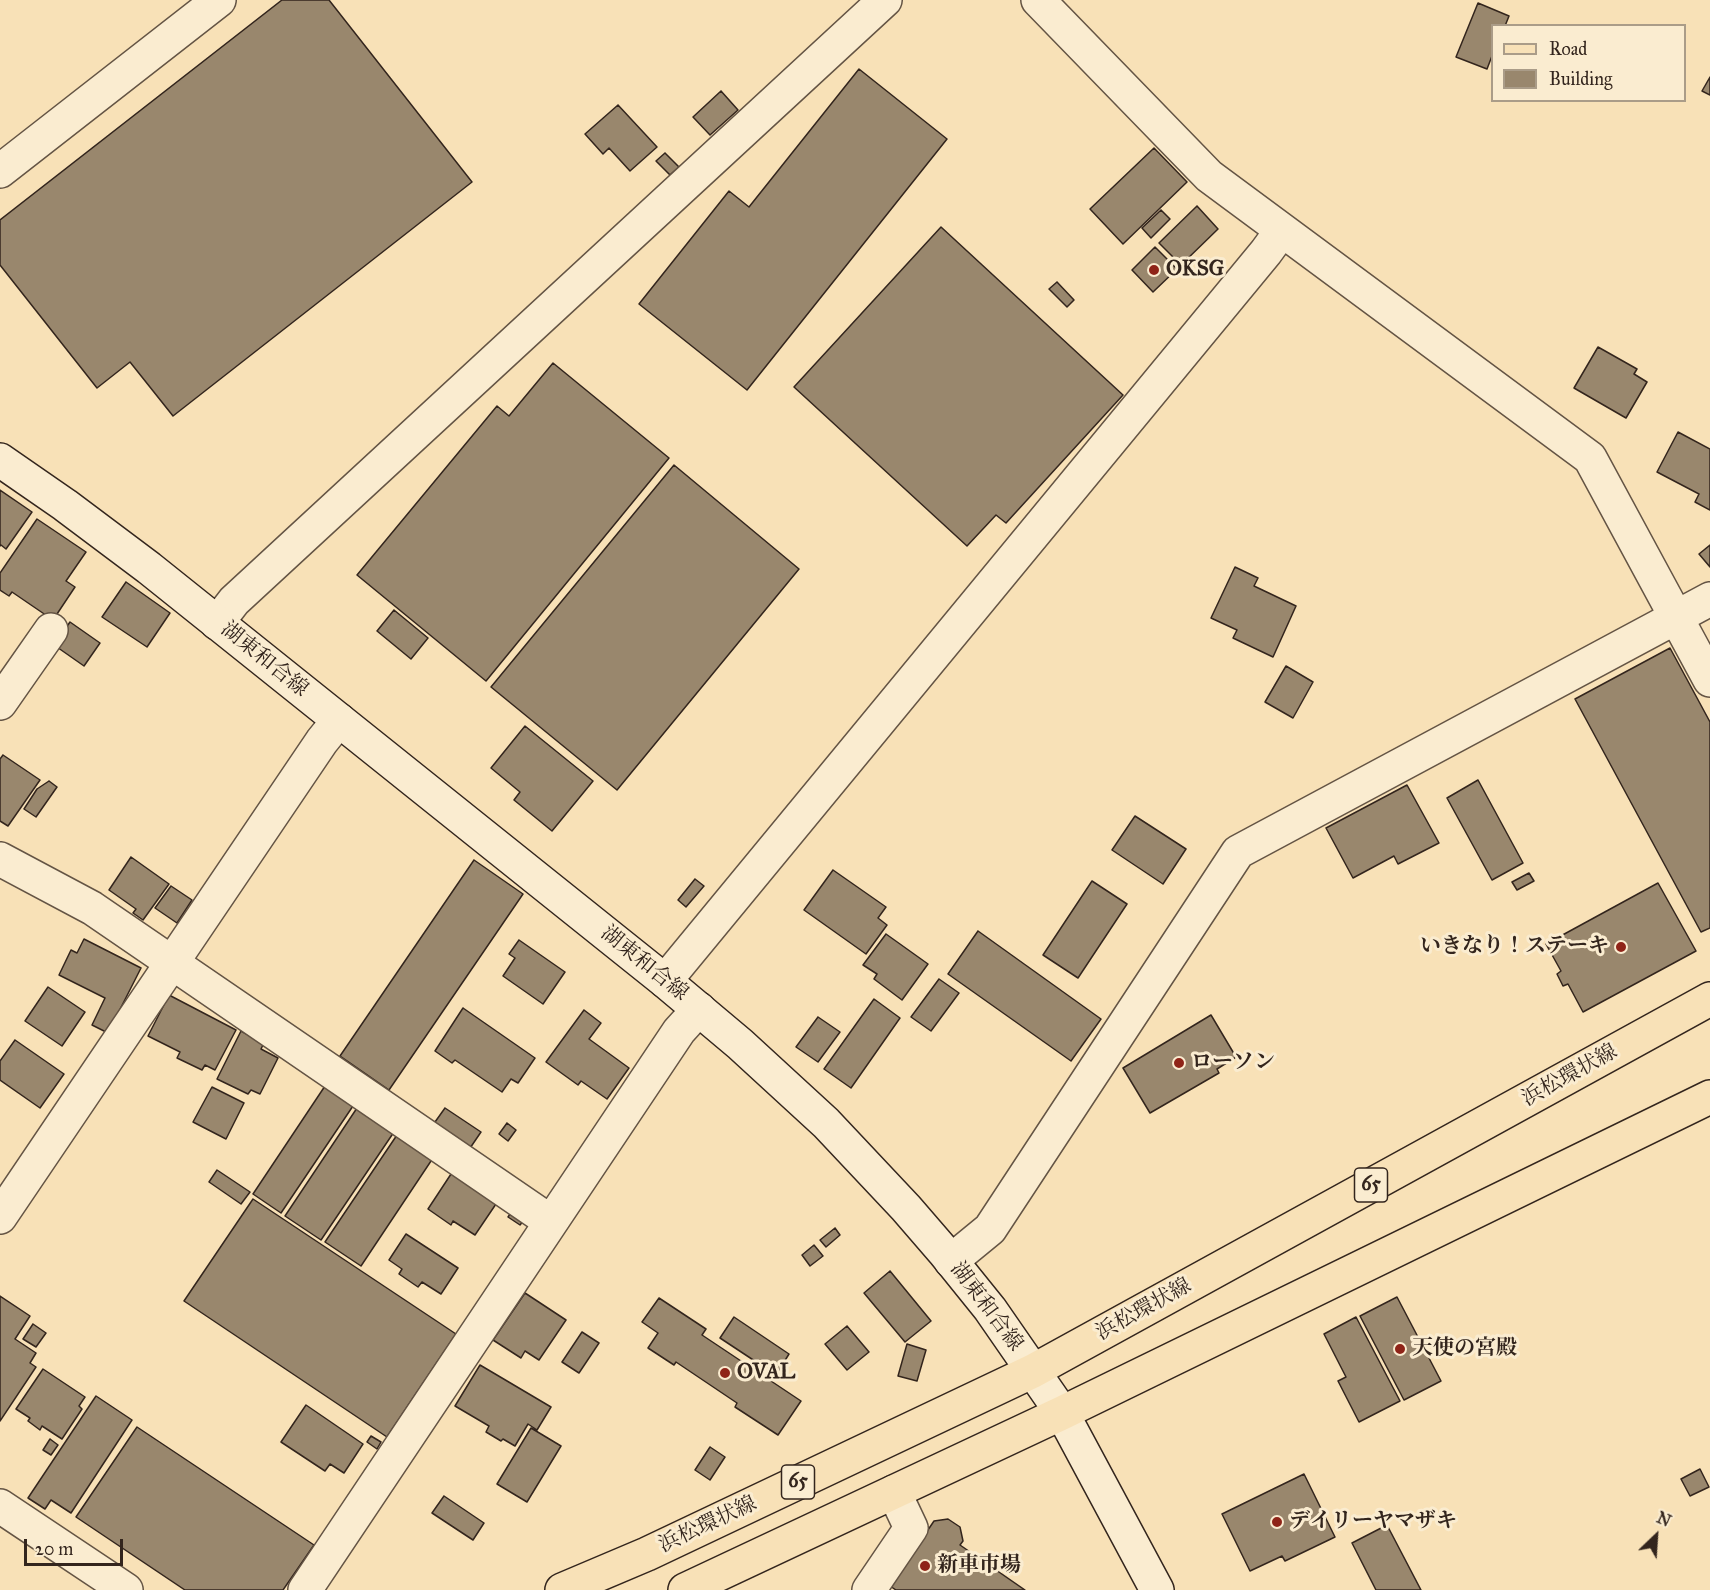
<!DOCTYPE html>
<html>
<head>
<meta charset="utf-8">
<style>
	body { margin:0 }
	#map { position:relative; width:1710px; height:1590px; overflow:hidden; background:#f8e1b7; font-family:"IM FELL Great Primer",serif }
	canvas { display:block }
	.legend { position:absolute; left:1491px; top:24px; width:195px; height:78px; box-sizing:border-box; background:#faecd0; border:2px solid #aa9c88; margin:0; padding:8px 10px; list-style:none; font-size:18px; color:#33251d }
	.legend li { display:flex; align-items:center; gap:12px; height:30px }
	.legend b { width:30px; border:2px solid #aa9c88 }
	.north { position:absolute; left:1626px; top:1506px; width:60px; height:60px; -webkit-text-stroke:4px #faecd0; paint-order:stroke; rotate:25deg; font-size:16px; font-weight:700; line-height:24px; text-align:center; color:#33251d }
	.north::after { content:''; display:block; margin:auto; width:21px; height:27px; background:#33251d; clip-path:polygon(50% 0,100% 100%,50% 72%,0 100%) }
	.scale { position:absolute; left:24px; top:1539px; width:99px; height:27px; box-sizing:border-box; border:3px solid #33251d; border-top:0; padding-left:8px; font-size:18px; line-height:21px; white-space:nowrap; color:#33251d; -webkit-text-stroke:4px #faecd0; paint-order:stroke }
</style>
</head>
<body>
<div id="map">
<canvas width="1710" height="1590"></canvas>
<ul class="legend">
<li><b style="height:8px;background:#f8e1b7"></b>Road</li>
<li><b style="height:16px;background:#99876d"></b>Building</li>
</ul>
<div class="north">N</div>
<div class="scale">20 m</div>
</div>
<script>
const g = document.querySelector('canvas').getContext('2d');
g.lineJoin = 'round';
function fill(path, color) {
  g.fillStyle = color;
  g.fill(path, 'evenodd');
}
function toPath(rows) {
  const path = new Path2D();
  for (const r of rows) {
    path.moveTo(r[0], r[1]);
    for (let i = 2; i < r.length; i += 2) path.lineTo(r[i], r[i + 1]);
  }
  return path;
}
function strokePath(path, color, width, dash) {
  g.strokeStyle = color;
  g.lineWidth = width;
  g.lineCap = dash ? 'butt' : 'round';
  g.setLineDash(dash || []);
  g.stroke(path);
}
function write(font, color, halo, rows, align = 'center') {
  g.font = font + ' "IM FELL Great Primer","Noto Serif JP",serif';
  g.lineWidth = 6;
  g.setLineDash([]);
  g.textBaseline = 'middle';
  g.strokeStyle = halo;
  g.fillStyle = color;
  for (const [text, x, y, turn = 0] of rows) {
    g.save();
    g.translate(x, y);
    g.rotate((+turn || 0) * Math.PI / 180);
    g.textAlign = isNaN(turn) ? turn : align;
    if (halo) g.strokeText(text, 0, 0);
    g.fillText(text, 0, 0);
    g.restore();
  }
}
const building = toPath([
	[282,0,329,0,472,182,173,416,130,362,97,388,0,265,0,220,282,0],
	[1478,3,1509,16,1505,26,1492,26,1492,56,1487,69,1456,57,1478,3],
	[859,69,947,139,747,390,639,304,729,191,749,207,859,69],
	[1710,77,1710,95,1702,91,1710,77],
	[721,91,738,110,710,135,693,117,721,91],
	[618,105,657,147,630,171,609,148,603,154,585,134,618,105],
	[1154,148,1187,182,1123,244,1090,209,1154,148],
	[665,153,679,167,670,175,656,161,665,153],
	[1197,206,1218,229,1181,265,1159,243,1197,206],
	[1161,210,1170,219,1151,238,1142,228,1161,210],
	[941,227,1123,395,1006,523,996,515,967,546,794,387,941,227],
	[1155,247,1177,269,1153,292,1132,270,1155,247],
	[1057,282,1074,300,1067,307,1049,289,1057,282],
	[1598,347,1637,369,1634,374,1647,382,1626,418,1574,388,1598,347],
	[553,363,669,458,486,681,357,575,497,406,509,416,553,363],
	[1678,432,1710,449,1710,510,1695,502,1699,494,1657,472,1678,432],
	[674,465,799,569,617,790,491,687,674,465],
	[0,490,32,512,6,549,1,545,0,546,0,490],
	[37,519,86,552,66,581,75,587,53,620,12,592,9,596,0,590,0,573,37,519],
	[1710,545,1710,567,1699,554,1710,545],
	[1235,567,1258,578,1254,586,1296,606,1273,657,1233,638,1237,630,1211,618,1235,567],
	[126,582,170,613,147,647,102,617,126,582],
	[394,610,428,638,411,659,377,631,394,610],
	[70,622,100,643,84,666,54,645,70,622],
	[1670,648,1710,722,1710,928,1701,932,1575,699,1670,648],
	[1286,666,1313,682,1293,718,1265,702,1286,666],
	[525,726,593,781,552,831,514,800,520,792,491,768,525,726],
	[3,755,40,780,8,826,0,821,0,759,3,755],
	[1478,780,1523,863,1492,880,1447,798,1478,780],
	[49,781,57,787,36,817,24,809,37,789,49,781],
	[1407,785,1439,843,1398,864,1394,856,1353,878,1326,828,1407,785],
	[1135,816,1186,849,1163,884,1112,850,1135,816],
	[131,857,169,884,143,920,133,913,136,909,109,890,131,857],
	[474,860,523,894,389,1090,340,1056,474,860],
	[833,870,886,907,878,918,887,925,866,954,804,910,833,870],
	[1529,873,1534,881,1517,890,1512,882,1529,873],
	[695,879,704,886,686,907,678,900,695,879],
	[1092,881,1127,904,1078,978,1043,955,1092,881],
	[1658,883,1696,951,1583,1012,1568,984,1563,986,1557,974,1561,971,1546,944,1658,883],
	[171,886,192,900,177,923,155,908,171,886],
	[978,931,1101,1019,1071,1061,948,974,978,931],
	[886,934,928,964,902,1000,874,979,877,974,863,965,886,934],
	[84,939,141,968,108,1033,92,1025,105,998,59,975,71,950,77,953,84,939],
	[519,940,565,972,543,1004,503,976,515,958,509,954,519,940],
	[939,979,959,993,931,1031,911,1017,939,979],
	[48,987,85,1012,62,1046,25,1021,48,987],
	[169,995,236,1030,215,1070,205,1065,202,1070,177,1058,180,1052,148,1036,169,995],
	[874,999,900,1018,851,1088,824,1069,874,999],
	[463,1008,535,1058,518,1083,511,1079,502,1092,455,1060,452,1063,435,1051,463,1008],
	[584,1010,601,1023,589,1039,629,1068,607,1099,581,1081,578,1085,546,1062,584,1010],
	[1211,1015,1236,1057,1217,1069,1219,1073,1150,1113,1123,1068,1211,1015],
	[818,1017,840,1032,818,1062,796,1047,818,1017],
	[241,1031,264,1043,261,1049,278,1058,260,1094,251,1090,248,1094,217,1079,241,1031],
	[15,1040,64,1074,40,1108,0,1080,0,1061,15,1040],
	[327,1083,355,1103,281,1213,253,1194,327,1083],
	[212,1087,244,1103,226,1139,193,1122,212,1087],
	[359,1105,396,1129,321,1240,285,1216,359,1105],
	[445,1108,481,1132,466,1154,430,1129,445,1108],
	[507,1123,516,1130,508,1141,499,1134,507,1123],
	[399,1132,435,1155,361,1266,325,1242,399,1132],
	[217,1170,250,1192,241,1204,209,1182,217,1170],
	[453,1171,498,1201,475,1235,453,1221,451,1225,428,1209,453,1171],
	[253,1199,456,1334,387,1437,184,1301,253,1199],
	[512,1211,525,1219,520,1225,508,1217,512,1211],
	[835,1228,840,1235,826,1247,820,1240,835,1228],
	[406,1234,458,1268,441,1294,422,1282,418,1287,399,1274,402,1269,389,1260,406,1234],
	[814,1245,823,1256,810,1266,802,1255,814,1245],
	[890,1271,931,1321,905,1342,864,1293,890,1271],
	[525,1293,566,1320,539,1360,525,1351,521,1358,493,1340,525,1293],
	[0,1296,30,1316,15,1339,36,1353,30,1363,36,1367,0,1421,0,1296],
	[1397,1297,1441,1381,1404,1400,1360,1316,1397,1297],
	[659,1298,706,1329,702,1335,801,1401,778,1435,735,1407,737,1403,676,1362,674,1365,648,1348,658,1333,642,1322,659,1298],
	[734,1317,789,1354,776,1375,720,1338,734,1317],
	[1356,1317,1400,1401,1359,1422,1338,1381,1346,1377,1324,1334,1356,1317],
	[33,1324,46,1333,36,1347,23,1339,33,1324],
	[847,1326,869,1352,847,1370,825,1344,847,1326],
	[582,1332,599,1343,579,1373,562,1362,582,1332],
	[907,1344,926,1350,917,1381,898,1376,907,1344],
	[480,1365,551,1407,537,1430,528,1424,515,1446,503,1439,501,1441,486,1432,489,1426,455,1406,480,1365],
	[43,1369,85,1397,79,1406,82,1409,62,1439,42,1426,40,1430,28,1421,30,1418,16,1409,43,1369],
	[96,1396,132,1420,71,1513,51,1500,45,1509,28,1498,96,1396],
	[306,1405,363,1444,344,1473,330,1464,325,1471,281,1442,306,1405],
	[137,1427,314,1545,283,1590,185,1590,76,1517,137,1427],
	[531,1428,561,1446,527,1502,497,1484,531,1428],
	[371,1436,381,1442,377,1449,367,1442,371,1436],
	[50,1439,58,1445,51,1455,43,1450,50,1439],
	[710,1447,725,1457,710,1480,695,1470,710,1447],
	[1700,1469,1709,1487,1690,1496,1681,1479,1700,1469],
	[1304,1474,1335,1537,1285,1561,1282,1556,1250,1571,1222,1514,1304,1474],
	[444,1496,484,1523,473,1540,432,1513,444,1496],
	[948,1519,960,1527,963,1541,960,1545,1025,1590,896,1590,890,1586,934,1521,948,1519],
	[1387,1525,1421,1590,1376,1590,1352,1543,1387,1525]
]);
fill(building, '#99876d');
strokePath(building, '#33251d', 1.5);
const minor = toPath([
	[1038,0,1209,176,1590,458,1710,680],
	[0,171,219,0],
	[217,623,234,601,885,0],
	[0,703,51,630],
	[0,859,92,908,551,1222],
	[665,981,1266,252,1282,230],
	[0,1217,322,741,339,720],
	[951,1261,990,1229,1238,852,1710,599],
	[305,1590,679,1031,699,1009],
	[869,1590,911,1528,894,1492]
]);
const tertiary = toPath([
	[0,1506,126,1590]
]);
const secondary = toPath([
	[0,460,65,505,149,568,665,981,740,1044,826,1123,906,1208,944,1252,990,1309,1062,1413,1157,1590]
]);
const primary = toPath([
	[562,1590,647,1554,1033,1371,1710,999],
	[685,1590,1062,1413,1710,1097]
]);
strokePath(minor, '#645444', 36);
strokePath(tertiary, '#645444', 36);
strokePath(secondary, '#33251d', 36);
strokePath(primary, '#33251d', 36);
strokePath(minor, '#faecd0', 33);
strokePath(tertiary, '#faecd0', 33);
strokePath(secondary, '#faecd0', 33);
strokePath(primary, '#f8e1b7', 33);
for (const [x, y, r, color] of [
	[1154,270,6,"#8f2418"],
	[1621,947,6,"#8f2418"],
	[1179,1063,6,"#8f2418"],
	[1400,1349,6,"#8f2418"],
	[725,1373,6,"#8f2418"],
	[1277,1522,6,"#8f2418"],
	[925,1566,6,"#8f2418"]
]) {
  const dot = new Path2D();
  dot.arc(x, y, r, 0, 2 * Math.PI);
  g.fillStyle = color;
  g.fill(dot);
  strokePath(dot, '#faecd0', 2);
}
for (const [x, y, w] of [
	[1371,1185,33],
	[798,1482,33]
]) {
  const box = new Path2D();
  box.roundRect(x - w / 2, y - 17, w, 34, 4.5);
  g.fillStyle = '#faecd0';
  g.fill(box);
  strokePath(box, '#33251d', 1.5);
}
write('bold 20px', '#33251d', null, [
	["65",1371,1185],
	["65",798,1482]
]);
write('bold 21px', '#33251d', '#faecd0', [
	["OKSG",1166,270],
	["いきなり！ステーキ",1609,947,"right"],
	["ローソン",1191,1063],
	["天使の宮殿",1412,1349],
	["OVAL",737,1373],
	["デイリーヤマザキ",1289,1522],
	["新車市場",937,1566]
], 'left');
write('21px', '#33251d', '#faecd0', [
	["湖東和合線",264,660,39],
	["湖東和合線",644,964,39],
	["浜松環状線",1570,1076,-29],
	["湖東和合線",986,1307,53],
	["浜松環状線",1144,1310,-29],
	["浜松環状線",708,1525,-25]
]);
</script>
</body>
</html>
